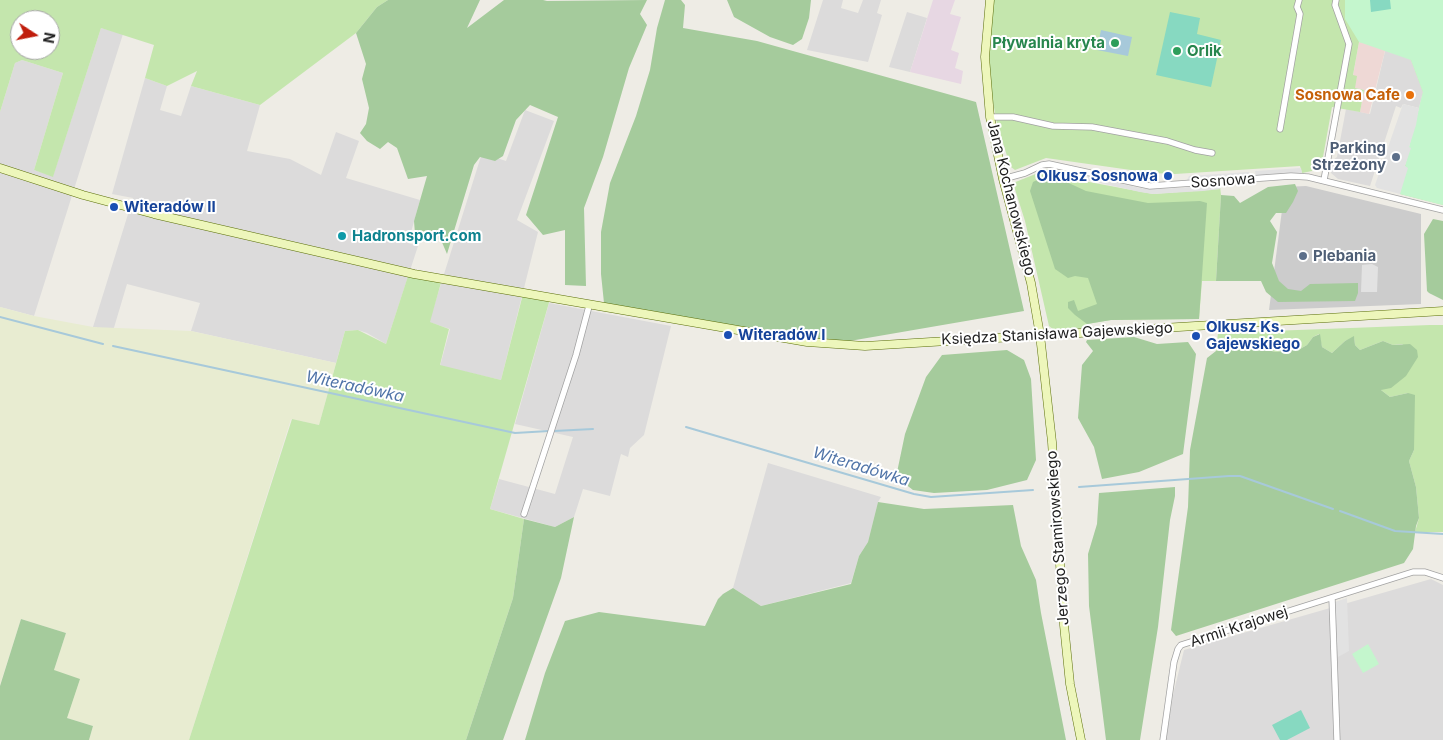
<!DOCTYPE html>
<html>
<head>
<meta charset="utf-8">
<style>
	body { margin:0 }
	#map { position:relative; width:1443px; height:740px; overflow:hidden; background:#eeece5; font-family:Inter,sans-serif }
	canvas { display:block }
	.north { position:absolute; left:10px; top:10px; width:50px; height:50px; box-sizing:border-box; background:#fff; border:1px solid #a5a5a5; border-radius:50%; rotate:101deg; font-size:14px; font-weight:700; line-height:20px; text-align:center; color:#1e1e1e }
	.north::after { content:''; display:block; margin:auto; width:18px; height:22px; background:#c01d0c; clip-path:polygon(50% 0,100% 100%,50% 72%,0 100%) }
</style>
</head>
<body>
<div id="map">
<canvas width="1443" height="740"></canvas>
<div class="north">N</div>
</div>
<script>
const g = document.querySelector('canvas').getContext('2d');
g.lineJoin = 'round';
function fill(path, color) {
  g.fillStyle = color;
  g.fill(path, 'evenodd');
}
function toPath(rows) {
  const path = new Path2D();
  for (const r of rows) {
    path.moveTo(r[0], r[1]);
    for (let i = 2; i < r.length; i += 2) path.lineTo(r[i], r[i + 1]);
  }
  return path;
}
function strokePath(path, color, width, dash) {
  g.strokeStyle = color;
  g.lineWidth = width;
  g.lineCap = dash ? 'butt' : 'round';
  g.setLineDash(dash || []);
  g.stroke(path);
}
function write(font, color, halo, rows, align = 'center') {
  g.font = font + ' Inter,sans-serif';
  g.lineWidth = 4;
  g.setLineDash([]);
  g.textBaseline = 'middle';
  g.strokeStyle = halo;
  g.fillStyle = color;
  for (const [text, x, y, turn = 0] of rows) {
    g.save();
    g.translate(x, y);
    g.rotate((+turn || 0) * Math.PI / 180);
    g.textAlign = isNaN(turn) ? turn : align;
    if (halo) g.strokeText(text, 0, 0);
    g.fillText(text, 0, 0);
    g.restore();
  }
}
fill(toPath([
	[823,0,843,0,841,8,858,13,863,0,881,0,877,13,882,15,868,62,807,50],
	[907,12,927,18,910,72,889,67],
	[101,28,123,34,34,316,0,307,0,112,15,63,22,60,63,73,34,170,53,176],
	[1386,47,1411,60,1423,92,1419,108,1403,104,1401,108,1396,106,1370,186,1338,179,1331,173,1333,160,1337,157,1346,109,1370,114],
	[145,78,167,86,160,110,181,116,191,86,260,105,247,151,290,159,321,175,336,132,359,141,346,178,420,200,408,243,418,246,386,344,367,333,358,330,345,331,336,363,191,331,200,303,127,284,113,331,93,327,133,198,112,194],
	[525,110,554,121,517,220,538,232,501,380,440,366,450,329,429,322,482,153,506,161],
	[549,303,671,326,644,435,630,448,628,457,621,454,610,496,583,489,574,517,555,527,490,509,499,479,555,494,573,437,515,424],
	[768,463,881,497,878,502,868,542,859,556,851,583,761,606,733,588],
	[1431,579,1443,585,1443,740,1166,740,1173,695,1184,650]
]), '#dcdbdb');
fill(toPath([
	[1359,42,1386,47,1369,114,1360,112,1364,90,1355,88,1353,76]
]), '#eed8d5');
fill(toPath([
	[933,0,955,0,950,14,961,17,951,50,959,53,955,68,963,71,961,84,910,72]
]), '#e7d7e3');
fill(toPath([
	[1306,186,1421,214,1421,304,1269,310,1285,187]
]), '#ccc');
fill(toPath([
	[0,307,34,316,93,327,191,331,336,363,319,425,291,419,189,740,89,740,93,726,67,718,54,670,66,633,21,619,0,685]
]), '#e8ecd1');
fill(toPath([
	[0,0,388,0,377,7,356,33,260,105,191,86,197,71,167,86,145,78,154,45,101,28,53,177,34,170,63,73,22,60,15,63,0,112],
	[20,20,50,20,50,50,20,50],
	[994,0,1415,0,1429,83,1443,205,1400,194,1408,168,1405,166,1411,148,1423,92,1411,60,1386,47,1359,42,1353,75,1357,76,1355,88,1364,90,1360,112,1332,107,1323,157,1322,162,1312,171,1302,173,1300,166,1175,174,1152,173,1046,158,1015,170,1011,167,1007,156,997,123,992,97,989,56],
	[1048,169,1089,182,1153,194,1220,189,1220,186,1221,195,1216,281,1202,281,1199,319,1111,320,1087,324,1089,327,1075,329,1054,330,1049,326,1025,221,1013,183],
	[409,273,442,279,430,322,449,329,440,365,501,380,523,294,550,299,490,509,524,519,513,598,466,740,189,740,292,419,319,425,345,331,358,330,386,344],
	[1430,325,1443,325,1443,532,1415,532,1419,518,1416,487,1409,461,1414,450,1414,424,1408,393,1390,397,1381,390,1403,344,1393,345,1383,341,1360,350,1355,345,1354,337,1345,341,1332,353,1322,347,1319,334,1313,337,1307,345,1300,349,1276,352,1262,349,1237,346,1216,351,1218,333]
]), '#c4e6ad');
fill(toPath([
	[388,0,480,0,467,28,504,0,543,0,547,1,647,0,640,14,647,25,629,68,603,157,584,208,586,286,565,285,565,230,543,235,526,215,558,117,530,105,516,120,503,156,495,161,480,157,474,165,447,254,441,240,415,234,414,221,427,176,408,179,397,148,388,142,380,149,367,141,360,133,366,124,369,108,362,79,366,64,356,33,377,7],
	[665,0,681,0,685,5,683,28,757,41,976,102,1024,311,838,343,791,337,604,303,601,274,601,232,610,183,636,116,650,70,657,28],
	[727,0,811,0,809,18,802,39,793,45,770,37,734,17],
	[1041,178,1060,179,1086,191,1148,203,1200,201,1207,203,1199,319,1111,320,1087,324,1075,315,1068,308,1068,302,1074,300,1078,311,1097,304,1088,278,1075,276,1068,278,1055,269,1030,191,1033,182],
	[1295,184,1298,191,1293,202,1286,213,1276,213,1270,221,1277,232,1272,263,1279,281,1288,289,1301,291,1310,284,1358,283,1358,293,1355,301,1278,302,1266,292,1261,281,1216,281,1221,195,1234,196,1240,203,1268,187],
	[1433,219,1443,221,1443,300,1429,293,1427,291,1424,234],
	[1320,334,1322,347,1332,353,1345,341,1354,336,1355,345,1360,350,1383,341,1393,345,1410,344,1417,350,1418,357,1406,376,1391,388,1381,390,1390,397,1408,393,1415,395,1414,450,1409,461,1416,487,1419,518,1416,526,1413,549,1404,563,1176,636,1171,630,1188,507,1190,450,1207,358,1216,351,1237,346,1262,349,1276,352,1300,349,1307,345,1313,337],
	[1134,337,1157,344,1188,342,1196,354,1183,454,1139,472,1102,479,1094,447,1078,418,1082,365,1093,351,1086,342,1087,340],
	[1007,350,1024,360,1031,379,1036,460,1027,480,987,490,934,493,913,490,896,477,905,434,926,377,942,355],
	[1175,487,1175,496,1170,520,1158,627,1140,740,1106,740,1089,606,1088,554,1097,524,1099,493],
	[878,502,924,509,1013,505,1021,546,1036,580,1041,613,1066,740,525,740,545,673,565,621,599,612,705,626,718,599,723,594,733,588,761,606,851,584,859,556,868,542],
	[574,517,561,578,503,740,466,740,513,598,524,519,555,527],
	[21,619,66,633,54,670,80,679,67,718,93,726,89,740,0,740,0,686]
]), '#a5cb9c');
fill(toPath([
	[1345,0,1443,0,1443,205,1400,194,1409,147,1423,92,1411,60,1359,42,1345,19],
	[1368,644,1379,664,1363,673,1352,654]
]), '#c4f6cd');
fill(toPath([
	[1370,0,1390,0,1391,9,1371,12],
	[1170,12,1200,18,1197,34,1221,40,1211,87,1156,75],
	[1301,710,1310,728,1287,740,1280,740,1272,725]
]), '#87d9c1');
fill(toPath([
	[1403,104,1419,108,1416,125,1409,147,1411,148,1405,166,1408,168,1400,194,1377,188,1375,185],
	[1301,168,1302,173,1256,177,1255,171],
	[1056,169,1145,189,1179,188,1220,184,1220,189,1203,191,1153,194,1140,192,1056,173],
	[1249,172,1250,177,1187,180,1189,176],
	[1372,264,1378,267,1377,292,1361,292,1362,265],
	[1347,598,1349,651,1338,657,1335,602]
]), '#e2e2e2');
fill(toPath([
	[1101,30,1132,37,1128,56,1097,50]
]), '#a7c9da');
strokePath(toPath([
	[0,317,103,344],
	[113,346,515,433,549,431],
	[686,427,914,494,931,497,1033,490],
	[554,431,593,429],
	[1079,487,1229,476,1240,476,1333,509],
	[1340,511,1395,531,1443,534]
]), '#a7c9da', 2);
const street = toPath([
	[990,117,1013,117,1053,126,1092,127,1167,141,1195,150,1212,153],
	[1280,129,1300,14,1297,7,1299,0],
	[1003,179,1025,173,1042,165,1049,164,1150,186,1291,176,1308,177,1443,210],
	[1324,180,1349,44,1335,5,1336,0],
	[524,514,576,355,589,306],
	[1332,598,1337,740],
	[1163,740,1174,662,1178,649,1181,645,1413,572,1425,572,1443,578]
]);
const secondary = toPath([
	[990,0,985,57,990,117,1003,179,1031,283,1040,335,1052,442,1064,625,1070,684,1081,740],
	[0,168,83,195,154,214,414,274,807,342,865,346,1443,311]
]);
strokePath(street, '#a2a2a2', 7);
strokePath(secondary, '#5b6f0b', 9);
strokePath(street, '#fff', 5.5);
strokePath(secondary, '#edf6bb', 8);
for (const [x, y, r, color] of [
	[1115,43,5,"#2e9e5b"],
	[1177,51,5,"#2e9e5b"],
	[1410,95,5,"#e8710a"],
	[1396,157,5,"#5c6f8a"],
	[1168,176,5,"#1a4fb4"],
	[114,207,5,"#1a4fb4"],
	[342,236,5,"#0f9aa8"],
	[1303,256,5,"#5c6f8a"],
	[728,335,5,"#1a4fb4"],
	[1196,336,5,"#1a4fb4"]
]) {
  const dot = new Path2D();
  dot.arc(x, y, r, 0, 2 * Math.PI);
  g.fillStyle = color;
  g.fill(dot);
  strokePath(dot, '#fff', 2);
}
write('bold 15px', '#27864d', '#fff', [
	["Pływalnia kryta",1105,43],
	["Orlik",1187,51,"left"]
], 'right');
write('bold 15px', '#c56008', '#fff', [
	["Sosnowa Cafe",1400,95]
], 'right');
write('bold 15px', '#4e5e75', '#fff', [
	["Parking",1386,148],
	["Strzeżony",1386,165],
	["Plebania",1313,256,"left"]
], 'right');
write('bold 15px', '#164399', '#fff', [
	["Olkusz Sosnowa",1158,176,"right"],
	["Witeradów II",124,207],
	["Olkusz Ks.",1206,327],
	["Gajewskiego",1206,344],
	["Witeradów I",738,335]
], 'left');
write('15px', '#1e1e1e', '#fff', [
	["Sosnowa",1223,181,-4],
	["Jana Kochanowskiego",1011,198,76],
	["Księdza Stanisława Gajewskiego",1057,334,-3],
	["Jerzego Stamirowskiego",1058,538,-94],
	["Armii Krajowej",1239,627,-18]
]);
write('bold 15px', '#0d838f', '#fff', [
	["Hadronsport.com",352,236]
], 'left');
write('italic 16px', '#5074a8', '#fff', [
	["Witeradówka",355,387,12],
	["Witeradówka",861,467,17]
]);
</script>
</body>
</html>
